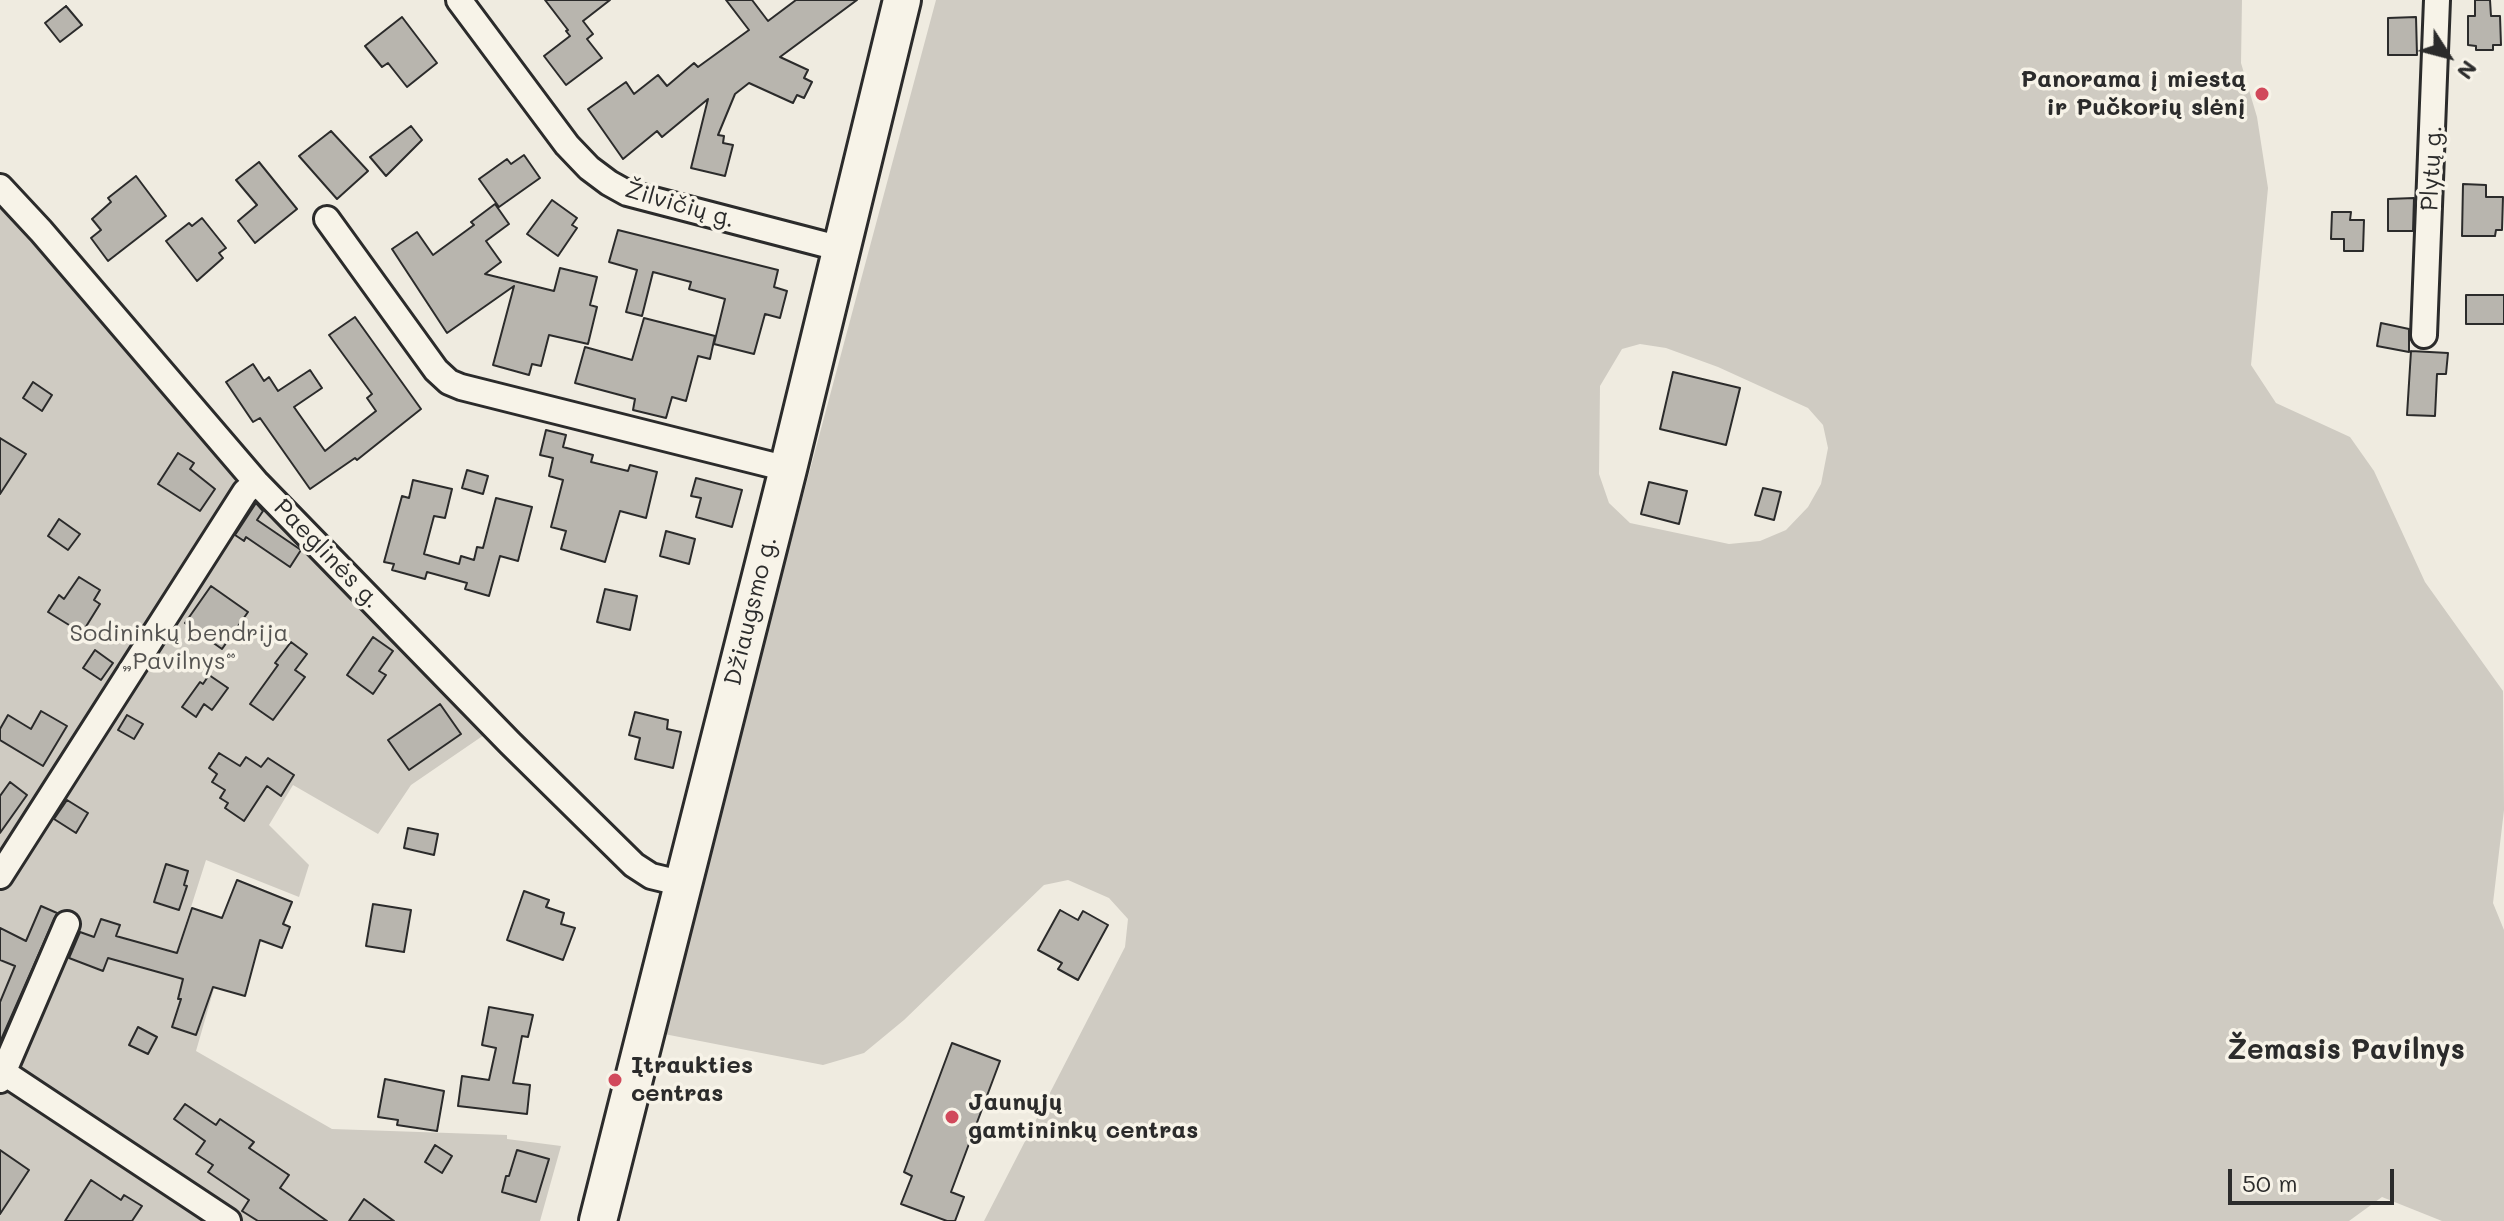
<!DOCTYPE html>
<html>
<head>
<meta charset="utf-8">
<style>
	body { margin:0 }
	#map { position:relative; width:2504px; height:1221px; overflow:hidden; background:#efebe0; font-family:Mali,sans-serif }
	canvas { display:block }
	.north { position:absolute; left:2408px; top:16px; width:80px; height:80px; -webkit-text-stroke:6px #f7f3e8; paint-order:stroke; rotate:126deg; font-size:22px; font-weight:700; line-height:32px; text-align:center; color:#2b2b2b }
	.north::after { content:''; display:block; margin:auto; width:28px; height:36px; background:#2b2b2b; clip-path:polygon(50% 0,100% 100%,50% 72%,0 100%) }
	.scale { position:absolute; left:2228px; top:1169px; width:166px; height:36px; box-sizing:border-box; border:4px solid #2b2b2b; border-top:0; padding-left:10px; font-size:24px; line-height:28px; white-space:nowrap; color:#2b2b2b; -webkit-text-stroke:6px #f7f3e8; paint-order:stroke }
</style>
</head>
<body>
<div id="map">
<canvas width="2504" height="1221"></canvas>
<div class="north">N</div>
<div class="scale">50 m</div>
</div>
<script>
const g = document.querySelector('canvas').getContext('2d');
g.lineJoin = 'round';
function fill(path, color) {
  g.fillStyle = color;
  g.fill(path, 'evenodd');
}
function toPath(rows) {
  const path = new Path2D();
  for (const r of rows) {
    path.moveTo(r[0], r[1]);
    for (let i = 2; i < r.length; i += 2) path.lineTo(r[i], r[i + 1]);
  }
  return path;
}
function strokePath(path, color, width, dash) {
  g.strokeStyle = color;
  g.lineWidth = width;
  g.lineCap = dash ? 'butt' : 'round';
  g.setLineDash(dash || []);
  g.stroke(path);
}
function write(font, color, halo, rows, align = 'center') {
  g.font = font + ' Mali,sans-serif';
  g.lineWidth = 7;
  g.setLineDash([]);
  g.textBaseline = 'middle';
  g.strokeStyle = halo;
  g.fillStyle = color;
  for (const [text, x, y, turn = 0] of rows) {
    g.save();
    g.translate(x, y);
    g.rotate((+turn || 0) * Math.PI / 180);
    g.textAlign = isNaN(turn) ? turn : align;
    if (halo) g.strokeText(text, 0, 0);
    g.fillText(text, 0, 0);
    g.restore();
  }
}
fill(toPath([
	[936,0,2242,0,2241,63,2257,117,2268,188,2251,365,2276,403,2350,437,2374,471,2425,582,2503,691,2504,810,2493,903,2504,930,2504,1221,2442,1221,2382,1197,2349,1221,984,1221,1125,947,1128,919,1109,898,1068,880,1044,885,904,1020,864,1053,823,1065,659,1033],
	[1640,344,1666,348,1718,367,1808,408,1823,425,1828,448,1821,484,1808,507,1786,530,1760,541,1729,544,1630,523,1609,503,1599,474,1600,386,1622,349],
	[0,175,248,463,503,722,411,785,378,834,293,785,269,825,309,865,299,897,206,860,170,973,215,985,196,1051,332,1129,507,1135,507,1139,561,1146,540,1221,0,1221]
]), '#cfcbc2');
const building = toPath([
	[545,0,610,0,583,21,593,34,587,39,602,58,566,85,544,56,570,36,566,31,568,30,545,0],
	[726,0,752,0,768,21,796,0,857,0,780,57,808,70,804,78,812,82,804,98,797,95,793,103,749,83,735,94,718,135,724,136,723,143,733,145,725,176,691,168,708,99,662,137,657,131,623,159,588,109,626,82,634,94,658,75,667,86,694,63,698,67,749,30,726,0],
	[2475,0,2490,0,2491,16,2500,16,2501,45,2493,45,2493,50,2476,50,2476,46,2468,45,2468,16,2475,16,2475,0],
	[66,6,82,25,60,42,45,23,66,6],
	[402,17,437,63,407,87,388,63,382,67,365,46,402,17],
	[2416,17,2417,55,2388,55,2388,18,2416,17],
	[411,126,422,140,386,176,370,157,411,126],
	[331,131,368,171,337,199,299,156,331,131],
	[524,155,540,178,499,207,479,179,507,159,511,164,524,155],
	[259,162,297,209,255,243,238,221,257,205,236,180,259,162],
	[136,176,166,216,108,261,91,238,101,230,92,219,111,202,108,198,136,176],
	[2463,184,2486,185,2486,197,2503,197,2502,230,2496,230,2495,236,2462,236,2463,184],
	[2414,198,2413,231,2388,231,2388,199,2414,198],
	[552,200,577,218,572,225,577,228,558,256,527,234,552,200],
	[495,204,509,224,486,241,501,262,485,274,554,291,560,268,597,277,590,305,597,307,588,344,549,335,541,366,532,364,529,375,493,365,514,286,447,333,392,249,417,232,433,255,474,225,471,222,495,204],
	[2332,212,2351,212,2350,220,2364,220,2363,251,2344,251,2344,239,2331,239,2332,212],
	[202,218,226,248,219,253,223,258,197,281,166,241,189,223,192,226,202,218],
	[618,230,778,270,774,287,787,291,780,318,765,314,754,354,714,344,725,299,689,289,691,282,653,272,642,316,626,312,637,270,609,262,618,230],
	[2466,295,2504,295,2504,324,2466,324,2466,295],
	[355,317,421,409,357,460,355,458,310,489,260,418,253,422,226,382,253,364,264,381,269,377,278,391,310,370,322,388,294,407,325,451,376,411,367,398,372,394,329,335,355,317],
	[644,318,715,336,710,359,698,356,686,401,672,397,666,418,633,410,635,399,575,383,585,347,632,360,644,318],
	[2381,323,2409,329,2409,352,2377,346,2381,323],
	[2411,351,2448,353,2446,374,2437,374,2435,416,2407,415,2411,351],
	[1673,372,1740,388,1726,445,1660,429,1673,372],
	[33,382,52,395,42,411,23,398,33,382],
	[546,430,566,435,563,447,593,455,591,462,628,471,630,465,657,472,646,518,620,511,605,562,561,549,566,531,551,527,563,480,549,476,553,458,540,455,546,430],
	[0,438,26,454,0,494,0,438],
	[178,453,194,463,190,469,215,489,200,511,158,484,178,453],
	[467,470,488,476,483,494,462,488,467,470],
	[696,478,742,490,732,527,696,517,701,498,691,496,696,478],
	[413,480,452,489,445,518,434,516,424,554,459,564,461,556,474,560,477,547,483,548,496,498,532,507,518,561,500,556,489,596,465,589,467,583,427,572,425,579,392,570,394,564,384,562,402,496,409,498,413,480],
	[1649,482,1687,491,1679,524,1641,514,1649,482],
	[1763,488,1781,492,1774,520,1755,515,1763,488],
	[256,503,263,511,257,520,301,550,290,567,246,537,244,541,235,535,256,503],
	[59,519,80,534,68,550,48,536,59,519],
	[666,531,695,539,689,564,660,556,666,531],
	[79,577,100,590,94,600,100,604,82,633,48,612,59,595,64,599,79,577],
	[211,586,248,612,222,649,185,623,211,586],
	[605,589,637,596,630,630,597,622,605,589],
	[373,637,393,651,379,671,386,675,373,694,347,675,373,637],
	[291,642,307,654,295,670,305,677,273,720,250,704,278,665,275,663,291,642],
	[95,650,113,663,101,680,83,668,95,650],
	[209,675,228,688,212,710,204,704,196,717,182,707,200,682,203,684,209,675],
	[440,704,461,734,409,770,388,740,440,704],
	[41,711,67,726,43,766,0,740,0,729,8,715,31,729,41,711],
	[635,712,668,720,667,729,681,732,673,768,635,759,640,738,629,735,635,712],
	[127,715,143,724,134,739,118,730,127,715],
	[219,753,240,766,246,757,261,767,268,758,294,775,281,796,267,786,244,821,225,808,228,803,220,798,225,790,212,782,217,774,209,768,219,753],
	[10,782,27,795,0,833,0,796,10,782],
	[67,800,88,813,76,833,54,819,67,800],
	[408,828,438,834,434,855,404,848,408,828],
	[166,864,188,871,184,885,187,886,179,910,154,902,166,864],
	[237,880,292,902,283,924,290,927,282,948,260,940,245,996,213,987,196,1035,172,1027,181,999,178,999,183,979,108,958,103,971,69,958,80,932,94,937,101,919,120,925,116,936,177,953,192,908,222,918,237,880],
	[524,891,549,900,546,907,564,913,561,924,575,928,563,960,507,940,524,891],
	[373,904,411,910,404,952,366,946,373,904],
	[41,906,57,913,0,1042,0,1002,15,966,0,960,0,928,26,941,41,906],
	[1060,910,1078,920,1083,911,1108,925,1078,980,1058,969,1062,963,1038,950,1060,910],
	[489,1007,533,1015,528,1037,522,1036,513,1083,530,1085,527,1114,458,1106,462,1076,489,1080,496,1048,482,1045,489,1007],
	[138,1027,157,1037,148,1054,129,1045,138,1027],
	[952,1043,1000,1061,951,1192,964,1197,955,1221,947,1221,901,1204,912,1176,904,1172,952,1043],
	[385,1079,444,1091,437,1131,397,1125,398,1120,378,1117,385,1079],
	[185,1104,216,1125,220,1119,254,1142,249,1148,289,1175,280,1188,327,1221,258,1221,242,1211,249,1200,208,1172,213,1165,196,1154,205,1141,174,1119,185,1104],
	[435,1145,452,1156,442,1173,425,1162,435,1145],
	[0,1150,29,1170,0,1214,0,1150],
	[517,1150,549,1159,536,1202,502,1192,506,1176,509,1176,517,1150],
	[91,1180,121,1200,124,1195,142,1206,132,1221,65,1221,91,1180],
	[364,1199,394,1221,349,1221,364,1199]
]);
fill(building, '#b8b5ae');
strokePath(building, '#2b2b2b', 2);
const street = toPath([
	[459,0,567,145,589,168,609,183,627,193,842,249],
	[0,187,41,231,256,482,510,743,634,865,651,876,684,884],
	[327,219,436,370,449,382,461,387,788,469],
	[2424,335,2437,0],
	[0,876,245,492,256,482],
	[0,1070,228,1221],
	[0,1080,67,924]
]);
const secondary = toPath([
	[598,1221,788,469,902,0]
]);
strokePath(street, '#2b2b2b', 30);
strokePath(secondary, '#2b2b2b', 42);
strokePath(street, '#f7f3e8', 24);
strokePath(secondary, '#f7f3e8', 36);
for (const [x, y, r, color] of [
	[2262,94,8,"#d1495b"],
	[615,1080,8,"#d1495b"],
	[952,1117,8,"#d1495b"]
]) {
  const dot = new Path2D();
  dot.arc(x, y, r, 0, 2 * Math.PI);
  g.fillStyle = color;
  g.fill(dot);
  strokePath(dot, '#f7f3e8', 3);
}
write('bold 24px', '#2b2b2b', '#f7f3e8', [
	["Panorama į miestą",2246,80,"right"],
	["ir Pučkorių slėnį",2246,108,"right"],
	["Įtraukties",631,1066],
	["centras",631,1094],
	["Jaunųjų",968,1103],
	["gamtininkų centras",968,1131]
], 'left');
write('24px', '#2b2b2b', '#f7f3e8', [
	["Plytų g.",2432,168,-87],
	["Žilvičių g.",680,205,16],
	["Paeglinės g.",327,554,46],
	["Džiaugsmo g.",751,611,-76]
]);
write('24px', '#545351', '#f7f3e8', [
	["Sodininkų bendrija",179,634],
	["„Pavilnys“",179,662]
]);
write('bold 28px', '#2b2b2b', '#f7f3e8', [
	["Žemasis Pavilnys",2346,1050]
]);
</script>
</body>
</html>
